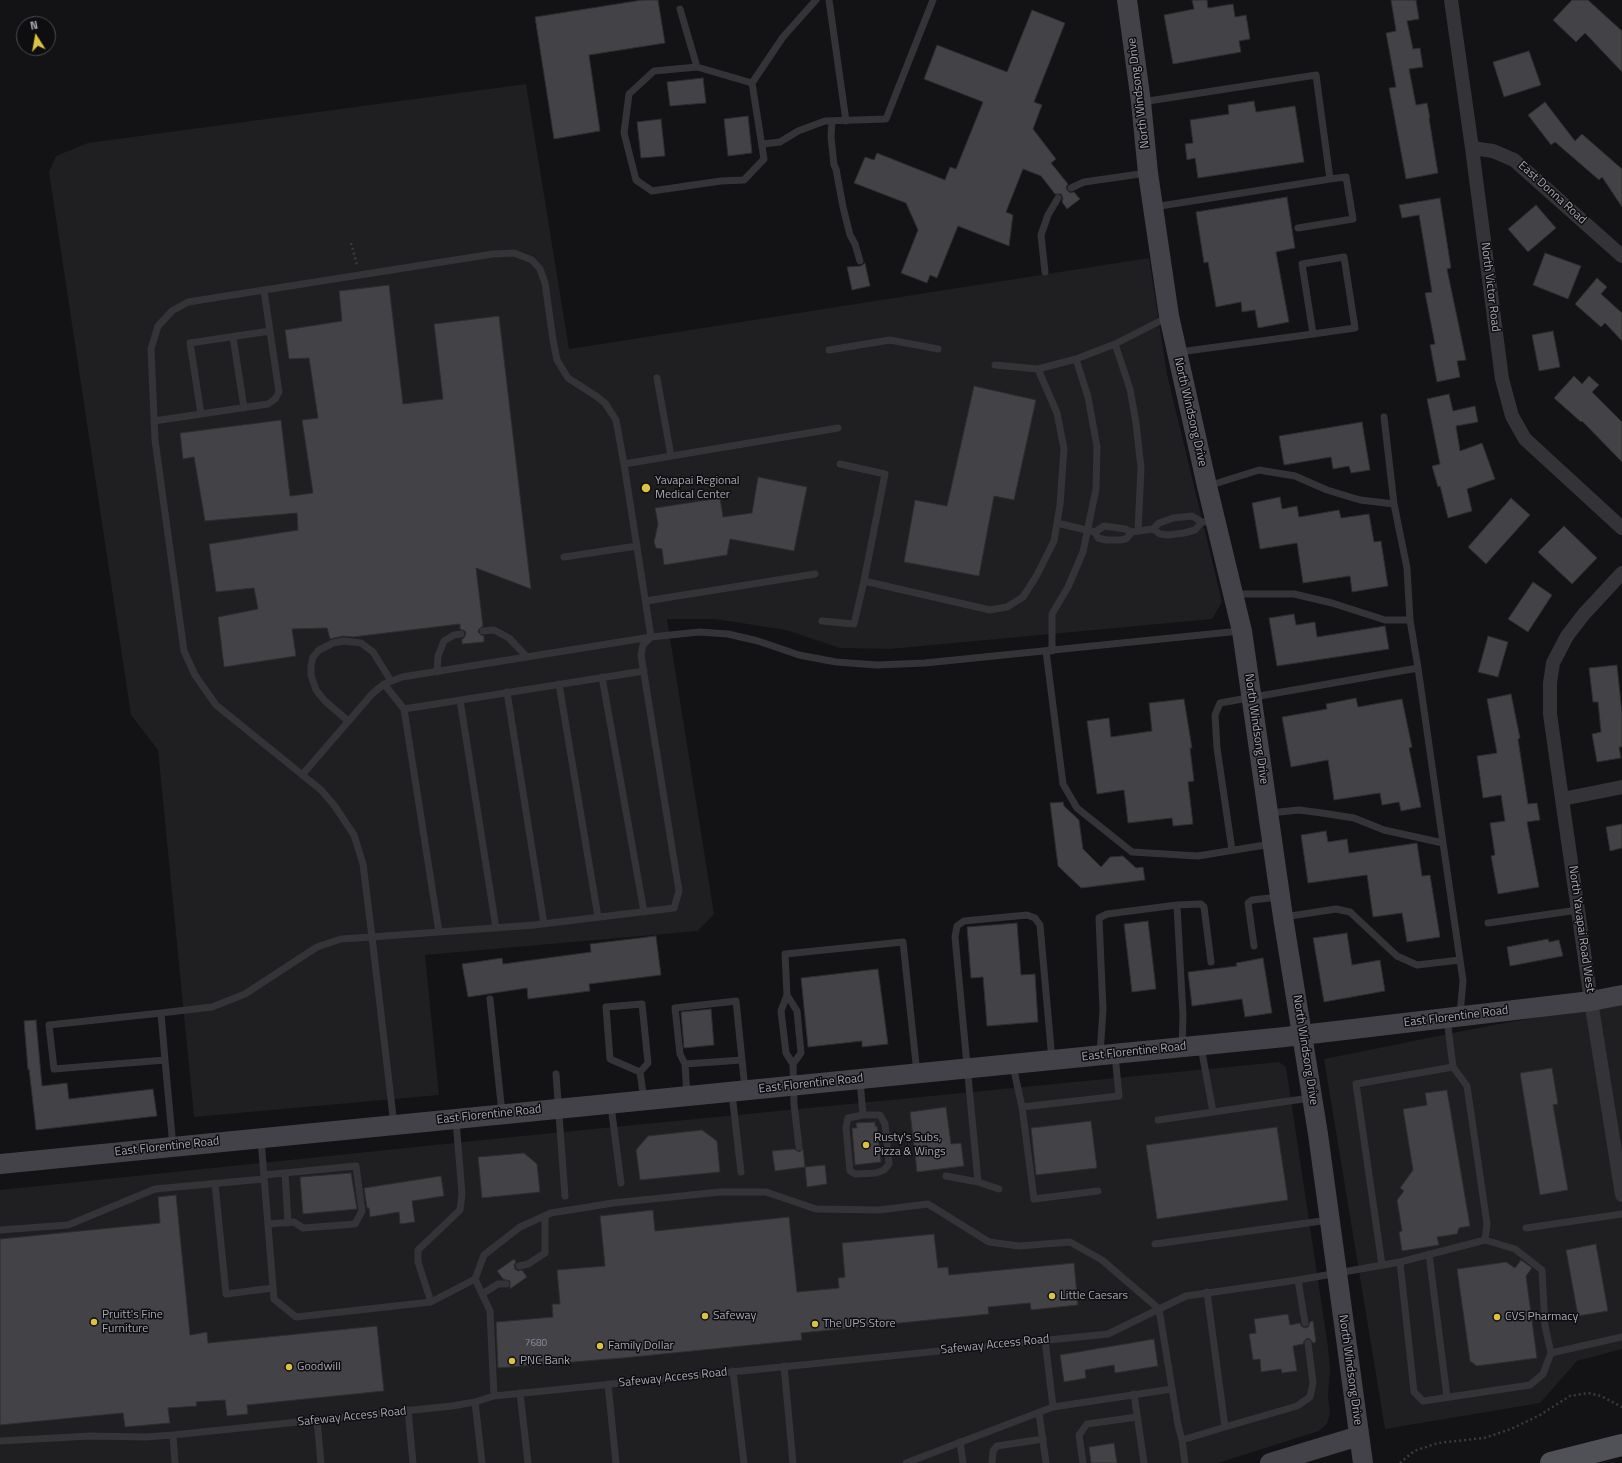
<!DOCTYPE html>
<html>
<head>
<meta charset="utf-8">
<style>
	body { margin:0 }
	#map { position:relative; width:1622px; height:1463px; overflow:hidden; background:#131214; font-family:"Titillium Web",sans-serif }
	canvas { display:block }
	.north { position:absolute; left:16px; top:16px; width:40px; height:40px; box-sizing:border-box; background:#0e0d0f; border:1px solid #4a4b51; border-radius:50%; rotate:349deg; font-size:11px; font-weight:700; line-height:16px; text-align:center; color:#a5a7b3 }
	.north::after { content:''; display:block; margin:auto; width:14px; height:18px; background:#dcc242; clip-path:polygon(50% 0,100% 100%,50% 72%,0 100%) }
</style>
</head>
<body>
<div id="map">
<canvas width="1622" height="1463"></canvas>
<div class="north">N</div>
</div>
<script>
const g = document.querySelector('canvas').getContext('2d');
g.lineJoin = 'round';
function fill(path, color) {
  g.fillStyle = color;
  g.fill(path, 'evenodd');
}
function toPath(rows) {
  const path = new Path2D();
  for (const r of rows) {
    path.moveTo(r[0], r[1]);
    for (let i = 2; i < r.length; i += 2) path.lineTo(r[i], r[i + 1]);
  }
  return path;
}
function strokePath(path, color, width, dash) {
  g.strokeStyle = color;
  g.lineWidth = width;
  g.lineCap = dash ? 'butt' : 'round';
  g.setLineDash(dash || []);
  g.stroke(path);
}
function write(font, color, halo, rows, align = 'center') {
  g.font = font + ' "Titillium Web",sans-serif';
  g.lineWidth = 3;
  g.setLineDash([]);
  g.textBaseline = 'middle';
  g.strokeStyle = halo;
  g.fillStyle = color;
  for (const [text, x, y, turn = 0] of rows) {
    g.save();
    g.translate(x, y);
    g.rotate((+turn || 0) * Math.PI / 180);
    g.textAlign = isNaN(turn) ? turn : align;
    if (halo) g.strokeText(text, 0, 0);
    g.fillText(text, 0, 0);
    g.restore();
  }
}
fill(toPath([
	[526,84,569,349,1149,258,1167,374,1222,602,1212,619,890,649,840,648,786,630,715,619,667,619,714,914,698,931,425,955,439,1095,194,1117,158,750,131,715,49,172,56,156,88,143],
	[1622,1002,1622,1349,1577,1361,1540,1403,1385,1429,1324,1059,1493,1025],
	[1279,1062,1286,1067,1328,1347,1330,1369,1328,1395,1330,1414,1327,1424,1319,1431,1218,1463,0,1463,0,1190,522,1136]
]), '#1f1e20');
const building = toPath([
	[642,0,658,0,665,43,589,55,600,131,554,139,535,17,642,0],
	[1192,0,1207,0,1208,8,1233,4,1235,17,1246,15,1250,39,1239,41,1241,52,1173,64,1164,15,1194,9,1192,0],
	[1391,0,1416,0,1419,19,1407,21,1413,49,1420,48,1423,67,1409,69,1416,105,1427,103,1430,118,1429,118,1438,173,1406,179,1389,88,1396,87,1386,33,1396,31,1391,0],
	[1572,0,1588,0,1622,31,1622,72,1585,33,1576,42,1553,20,1572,0],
	[1032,10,1065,23,1034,102,1042,105,1033,129,1056,159,1051,163,1068,184,1066,187,1067,190,1070,193,1074,192,1080,199,1067,209,1062,202,1063,198,1061,194,1055,194,1041,176,1023,169,1006,212,1013,215,1009,246,958,226,937,278,930,275,927,283,901,273,918,230,906,203,854,183,865,157,874,160,877,153,945,180,950,167,956,169,983,102,924,79,937,45,1007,72,1032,10],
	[1529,51,1541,85,1504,97,1493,62,1529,51],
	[703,78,706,103,670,106,667,82,703,78],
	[1254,101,1256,112,1295,106,1304,162,1198,178,1195,158,1187,160,1185,144,1193,143,1190,120,1229,114,1228,105,1254,101],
	[1545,102,1575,141,1582,134,1622,169,1622,207,1602,177,1599,180,1555,142,1551,145,1528,115,1545,102],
	[748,116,752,153,728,156,724,119,748,116],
	[661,119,665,156,641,158,637,122,661,119],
	[1287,197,1295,248,1276,252,1289,322,1258,328,1255,310,1242,312,1241,302,1216,307,1208,262,1204,263,1196,212,1287,197],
	[1440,198,1451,268,1447,269,1466,360,1457,361,1460,377,1437,382,1430,345,1435,344,1425,293,1432,292,1419,215,1402,218,1399,205,1440,198],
	[1536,205,1556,228,1528,252,1508,229,1536,205],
	[1545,253,1581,266,1568,299,1533,285,1545,253],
	[865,263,870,286,852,290,847,267,861,266,865,263],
	[1597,278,1607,287,1601,294,1622,313,1622,341,1605,323,1601,327,1575,304,1597,278],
	[389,285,403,404,443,399,434,324,499,316,531,589,476,568,483,626,479,629,478,632,481,635,484,636,484,642,462,644,462,639,464,638,466,634,465,631,460,629,460,624,353,637,343,636,330,639,327,628,292,629,296,656,224,667,218,617,258,609,254,588,216,592,209,544,298,530,297,513,205,521,194,457,183,459,180,433,281,420,290,496,313,493,302,420,318,418,309,358,289,359,285,330,342,321,339,291,389,285],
	[1553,331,1560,367,1539,371,1532,335,1553,331],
	[1574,376,1582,384,1589,376,1599,385,1592,392,1622,422,1622,462,1582,421,1581,422,1554,398,1574,376],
	[974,386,1036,400,1014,500,994,496,979,576,904,562,915,500,947,506,974,386],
	[1449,394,1453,411,1475,406,1478,422,1456,426,1460,451,1482,443,1495,479,1467,489,1472,511,1448,518,1440,486,1438,487,1432,466,1440,464,1427,399,1449,394],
	[1362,422,1370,470,1351,473,1349,466,1333,469,1331,457,1284,465,1279,436,1362,422],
	[758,477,807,487,794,551,730,539,727,555,664,565,662,549,656,548,654,542,658,524,655,508,720,498,723,517,752,513,758,477],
	[1280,497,1282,509,1297,506,1299,517,1339,510,1341,518,1369,514,1374,542,1381,541,1388,586,1352,592,1350,576,1303,583,1297,543,1260,549,1252,503,1280,497],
	[1511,498,1530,515,1486,564,1468,547,1511,498],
	[1564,526,1597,558,1572,584,1538,552,1564,526],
	[1533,582,1552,595,1528,632,1508,619,1533,582],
	[1294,614,1296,625,1315,622,1317,637,1385,626,1389,649,1277,666,1269,618,1294,614],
	[1488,636,1508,642,1498,677,1478,672,1488,636],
	[1617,665,1622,713,1622,747,1619,747,1621,758,1597,762,1592,734,1601,732,1598,702,1593,702,1589,668,1617,665],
	[1511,694,1520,738,1518,739,1528,804,1537,803,1540,820,1527,822,1539,887,1498,894,1491,856,1495,855,1490,823,1505,821,1501,795,1483,798,1477,756,1497,753,1487,699,1511,694],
	[1356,698,1358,707,1402,699,1412,747,1409,748,1421,807,1401,811,1399,802,1382,805,1380,793,1334,800,1328,760,1291,767,1282,717,1327,709,1326,704,1356,698],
	[1184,699,1192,748,1190,748,1194,781,1188,782,1193,824,1173,826,1172,818,1128,823,1124,790,1097,794,1087,721,1109,718,1111,737,1152,731,1149,703,1184,699],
	[1063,802,1064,806,1079,820,1083,849,1101,867,1110,857,1123,856,1136,868,1143,867,1145,880,1081,888,1058,866,1050,803,1063,802],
	[1622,824,1622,848,1610,851,1606,827,1622,824],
	[1326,831,1328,842,1347,839,1349,853,1417,843,1422,876,1430,875,1440,937,1407,942,1402,913,1373,917,1367,875,1308,883,1301,835,1326,831],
	[1148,921,1156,989,1132,992,1124,924,1148,921],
	[1017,923,1021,975,1035,974,1038,1022,987,1026,983,977,971,978,967,927,1017,923],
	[1347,933,1352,965,1380,960,1385,991,1324,1002,1313,938,1347,933],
	[656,936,661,975,589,984,590,991,528,999,527,988,468,997,462,964,502,958,503,964,591,952,590,944,656,936],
	[1548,939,1549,942,1559,940,1563,956,1510,966,1507,947,1548,939],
	[1263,958,1272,1013,1245,1017,1242,999,1192,1006,1188,972,1237,966,1236,963,1263,958],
	[878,969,888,1044,862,1047,862,1041,808,1047,801,978,878,969],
	[711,1009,714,1045,684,1048,681,1012,711,1009],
	[36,1020,42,1086,67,1083,69,1099,153,1089,157,1116,36,1130,29,1069,28,1070,24,1021,36,1020],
	[1552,1068,1558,1104,1553,1105,1568,1190,1540,1195,1520,1073,1552,1068],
	[1447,1090,1470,1226,1459,1228,1457,1234,1437,1237,1439,1245,1402,1251,1399,1232,1402,1231,1397,1200,1404,1191,1400,1188,1413,1170,1403,1109,1427,1105,1425,1093,1447,1090],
	[946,1107,951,1144,961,1143,964,1166,917,1172,910,1112,946,1107],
	[1091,1121,1097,1168,1036,1175,1031,1128,1091,1121],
	[875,1122,875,1126,877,1126,881,1162,855,1165,852,1128,857,1128,856,1123,875,1122],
	[1277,1127,1288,1200,1157,1219,1146,1145,1277,1127],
	[702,1130,717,1141,720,1172,640,1180,636,1150,648,1136,702,1130],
	[794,1149,799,1152,803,1149,805,1167,775,1171,772,1151,794,1149],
	[524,1153,537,1164,540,1192,482,1198,478,1157,524,1153],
	[825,1165,827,1184,807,1187,805,1167,825,1165],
	[351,1173,357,1209,303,1214,300,1177,351,1173],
	[441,1176,444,1196,412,1201,415,1222,400,1224,399,1212,370,1217,369,1208,367,1208,364,1188,441,1176],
	[176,1195,190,1335,207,1332,208,1343,377,1326,384,1391,247,1405,248,1414,227,1416,225,1400,196,1402,197,1406,168,1408,170,1423,125,1427,123,1413,0,1425,0,1239,160,1223,158,1197,176,1195],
	[653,1210,655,1231,789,1217,797,1292,839,1288,838,1278,845,1277,842,1243,934,1234,938,1268,948,1267,949,1275,1074,1263,1078,1305,1031,1310,1030,1303,988,1307,989,1314,801,1333,802,1340,623,1358,498,1368,496,1322,553,1317,552,1304,560,1304,557,1270,605,1266,600,1216,653,1210],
	[1596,1244,1608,1311,1578,1316,1566,1250,1596,1244],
	[514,1259,516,1262,514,1265,515,1269,518,1271,522,1270,527,1277,510,1289,510,1281,503,1279,497,1271,514,1259],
	[1521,1260,1532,1268,1526,1276,1537,1358,1477,1366,1470,1361,1457,1269,1506,1262,1515,1268,1521,1260],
	[1288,1314,1290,1325,1300,1323,1301,1326,1305,1328,1308,1327,1310,1322,1313,1321,1316,1342,1313,1343,1310,1339,1307,1338,1304,1341,1303,1344,1293,1346,1297,1371,1282,1373,1281,1369,1261,1372,1260,1359,1253,1360,1249,1334,1256,1333,1254,1319,1288,1314],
	[1154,1339,1158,1366,1115,1373,1114,1365,1085,1370,1086,1378,1064,1382,1060,1355,1154,1339],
	[1114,1443,1117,1463,1091,1463,1089,1447,1114,1443]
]);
fill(building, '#424247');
strokePath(building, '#2d2d2f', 1);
strokePath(toPath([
	[351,243,357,265],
	[1400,1463,1414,1451,1438,1443,1484,1438,1511,1429,1540,1415,1570,1396,1588,1393,1601,1396,1622,1407]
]), '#3a3a3f', 2.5, [2, 3]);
strokePath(toPath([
	[829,0,846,121],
	[680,9,697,67],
	[752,83,697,67,654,71,629,94,624,133,636,180,652,191,721,181,744,180,764,159,752,83,783,37,816,0],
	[1142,102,1316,75,1330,179,1154,207],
	[832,121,831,137,834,165,836,169,843,207,850,235,855,244,860,261],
	[763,144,780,142,798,131,825,121,886,119,933,0],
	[1071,188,1084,182,1147,173],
	[1298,228,1353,219,1346,177,1330,179],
	[1045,272,1041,235,1048,215,1058,198],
	[233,337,244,408],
	[1115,344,1130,389,1136,423,1141,468,1138,531,1153,529,1159,523,1173,518,1192,516,1202,522],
	[829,350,890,340,938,349],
	[1179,352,1313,334,1302,264,1344,257,1355,328,1313,334],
	[995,365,1038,369,1076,359],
	[657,378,671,456],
	[201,414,190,343,270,331],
	[1384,417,1394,504],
	[154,421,268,404,275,399,279,392,264,291],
	[624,464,838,428],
	[840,464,885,474,864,581,990,610,1007,607,1023,597,1037,575,1054,541,1060,505,1064,449,1057,413,1038,369],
	[1208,486,1259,470,1295,476,1327,490,1360,500,1394,504,1407,568,1410,620],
	[1057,523,1095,532,1104,526,1125,529,1132,532,1138,531],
	[1153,529,1160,534,1168,535,1184,533,1195,530,1202,522,1205,522],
	[1095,532,1098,538,1106,540,1120,540,1126,539,1132,532],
	[564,557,637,546],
	[1234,594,1294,594,1332,603,1385,620,1410,620,1418,668],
	[646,601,815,574],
	[822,621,854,624,864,581],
	[483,631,494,630,509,638,527,657],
	[1046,651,1063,784,1077,808,1132,852,1198,856,1271,844],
	[1052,651,1052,614,1068,587,1083,552,1096,489,1097,447,1088,397,1076,359,1115,344,1168,317],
	[437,672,438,656,444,641,454,635,461,634],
	[602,677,644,912],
	[384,684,404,709,644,671],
	[559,684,598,917],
	[507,692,544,924],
	[460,700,496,928],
	[404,709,439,932],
	[348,721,325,701,316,690,311,675,311,666,313,657,319,650,333,643,344,641,361,643,373,652,391,681],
	[302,775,372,694,384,684,402,677,651,637,699,632,728,634,758,641,799,655,836,662,877,665,925,663,1240,631],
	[1269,813,1299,810,1322,813,1354,818,1384,830,1443,843,1460,960],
	[1232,850,1217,748,1215,715,1220,703,1418,668,1443,843],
	[1284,917,1336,909,1350,912,1397,956,1417,965,1460,960,1463,981,1460,1014],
	[1488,923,1578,910],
	[1254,946,1248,903,1252,900,1278,897],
	[787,995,797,1011,801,1053,793,1064],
	[490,999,502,1113],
	[161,1013,212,1007,245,994,317,947,341,939,372,937,439,932,534,925,674,908,679,891,641,655,643,645,651,637,624,464,616,420,605,403,596,396,568,378,557,360,553,340,545,283,540,269,532,260,514,253,493,254,188,302,172,311,158,326,151,349,155,440,184,651,195,675,216,705,321,790,334,805,354,835,363,864,372,937,394,1125],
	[1447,1019,1453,1067,1467,1086,1487,1224,1485,1240],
	[1182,1047,1183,1016,1177,905,1201,904,1204,907,1211,962],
	[1201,1047,1213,1112,1310,1098],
	[1100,1054,1103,1010,1099,918,1107,914,1177,905],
	[165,1060,54,1069,49,1025,161,1013,165,1060,173,1147],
	[685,1064,742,1060],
	[1013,1066,1022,1107,1119,1096,1115,1055],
	[640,1072,610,1059,606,1007,642,1004,648,1063,640,1072,644,1100],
	[556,1074,565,1196],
	[860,1081,863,1115],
	[732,1094,741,1172],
	[687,1096,685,1064,680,1054,675,1008,736,1001,745,1089],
	[611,1106,621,1183],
	[1022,1107,1034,1199,1098,1191],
	[863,1115,880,1115,885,1124,889,1164,884,1170,876,1173,855,1174,850,1171,846,1128,848,1118,863,1115],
	[1158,1120,1213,1112],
	[261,1140,274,1299,296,1317,431,1302,475,1279],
	[799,1147,794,1104,793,1064,786,1053,781,1011,787,995,785,954,903,942,917,1073],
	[285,1173,288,1223],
	[264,1175,356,1166,362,1211,355,1224,303,1228,294,1222,268,1224],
	[946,1176,978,1182,999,1189],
	[978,1182,955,937,957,926,964,921,1027,915,1035,918,1040,925,1052,1060],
	[215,1184,226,1294,273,1288],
	[1526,1228,1622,1214],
	[0,1230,68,1225,155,1189,264,1179],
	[1155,1244,1329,1220],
	[1429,1254,1447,1397],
	[1382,1265,1356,1084,1453,1067],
	[519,1266,528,1264,545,1253,545,1216],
	[1298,1280,1305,1323],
	[482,1294,498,1284,506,1284],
	[431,1302,418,1262,418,1250,460,1210,462,1194,456,1121],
	[1551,1353,1622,1337],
	[784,1366,793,1463],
	[733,1371,744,1463],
	[608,1384,616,1463],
	[520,1393,528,1463],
	[1134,1394,1144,1463],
	[494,1396,490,1311,475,1279,484,1255,520,1227,551,1213,613,1203,720,1192,766,1192,816,1209,879,1210,928,1204,989,1242,1019,1246,1070,1242,1102,1260,1159,1309,1178,1425,1182,1440],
	[475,1402,482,1463],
	[1053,1407,1172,1389],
	[408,1410,413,1463],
	[1039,1413,1046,1463],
	[317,1420,321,1463],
	[1225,1427,1297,1406,1310,1397,1313,1383,1308,1343],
	[173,1435,175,1463],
	[0,1441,90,1436,146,1437,173,1435,452,1406,475,1402,494,1396,1108,1334,1186,1296,1298,1280,1400,1262,1485,1240,1515,1249,1542,1270,1545,1326,1551,1353,1543,1374,1530,1385,1423,1401,1414,1392,1400,1262],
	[960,1442,963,1463],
	[906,1463,1053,1407,1045,1340],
	[992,1463,993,1451,997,1446,1043,1439],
	[1083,1463,1079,1435,1087,1424,1137,1417],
	[1185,1463,1182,1440,1225,1427,1207,1292]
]), '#343438', 7);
strokePath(toPath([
	[1451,0,1472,148,1502,379,1512,416,1525,439,1622,528],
	[1472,148,1493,151,1514,160,1622,256],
	[1622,573,1584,614,1567,636,1553,663,1550,683,1550,714,1562,799,1591,1001,1622,1195],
	[1562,799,1622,787]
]), '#343438', 14);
strokePath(toPath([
	[1127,0,1141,102,1148,173,1169,316,1207,486,1242,631,1283,917,1318,1134,1363,1463],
	[0,1164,1285,1037,1591,1001,1622,995],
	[1270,1463,1359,1436]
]), '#424248', 20);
strokePath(toPath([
	[1551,1463,1622,1445]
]), '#505057', 22);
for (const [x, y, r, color] of [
	[646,488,5,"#dcc242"],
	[866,1145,4,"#dcc242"],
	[1052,1296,4,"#dcc242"],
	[705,1316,4,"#dcc242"],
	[1497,1317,4,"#dcc242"],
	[94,1322,4,"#dcc242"],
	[815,1324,4,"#dcc242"],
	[600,1346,4,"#dcc242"],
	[512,1361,4,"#dcc242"],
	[289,1367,4,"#dcc242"]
]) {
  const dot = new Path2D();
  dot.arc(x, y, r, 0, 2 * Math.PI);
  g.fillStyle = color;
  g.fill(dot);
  strokePath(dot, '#0e0d0f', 1.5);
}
write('10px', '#8c8e98', null, [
	["7680",536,1344]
]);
write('12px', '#a5a7b3', '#0e0d0f', [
	["North Windsong Drive",1139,93,-97],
	["East Donna Road",1552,193,42],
	["North Victor Road",1490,287,83],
	["North Windsong Drive",1190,412,77],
	["North Windsong Drive",1256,729,82],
	["North Yavapai Road West",1581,929,82],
	["East Florentine Road",1456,1017,-7],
	["North Windsong Drive",1305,1050,81],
	["East Florentine Road",1134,1052,-6],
	["East Florentine Road",811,1084,-6],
	["East Florentine Road",489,1115,-6],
	["East Florentine Road",167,1147,-6],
	["Safeway Access Road",995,1345,-6],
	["North Windsong Drive",1350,1370,82],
	["Safeway Access Road",673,1378,-6],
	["Safeway Access Road",352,1417,-6]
]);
write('12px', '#a5a7b3', '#0e0d0f', [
	["Yavapai Regional",655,481],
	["Medical Center",655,495],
	["Rusty's Subs,",874,1138],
	["Pizza & Wings",874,1152],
	["Little Caesars",1060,1296],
	["Pruitt's Fine",102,1315],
	["Furniture",102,1329],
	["Safeway",713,1316],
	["CVS Pharmacy",1505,1317],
	["The UPS Store",823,1324],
	["Family Dollar",608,1346],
	["PNC Bank",520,1361],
	["Goodwill",297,1367]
], 'left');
</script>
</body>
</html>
